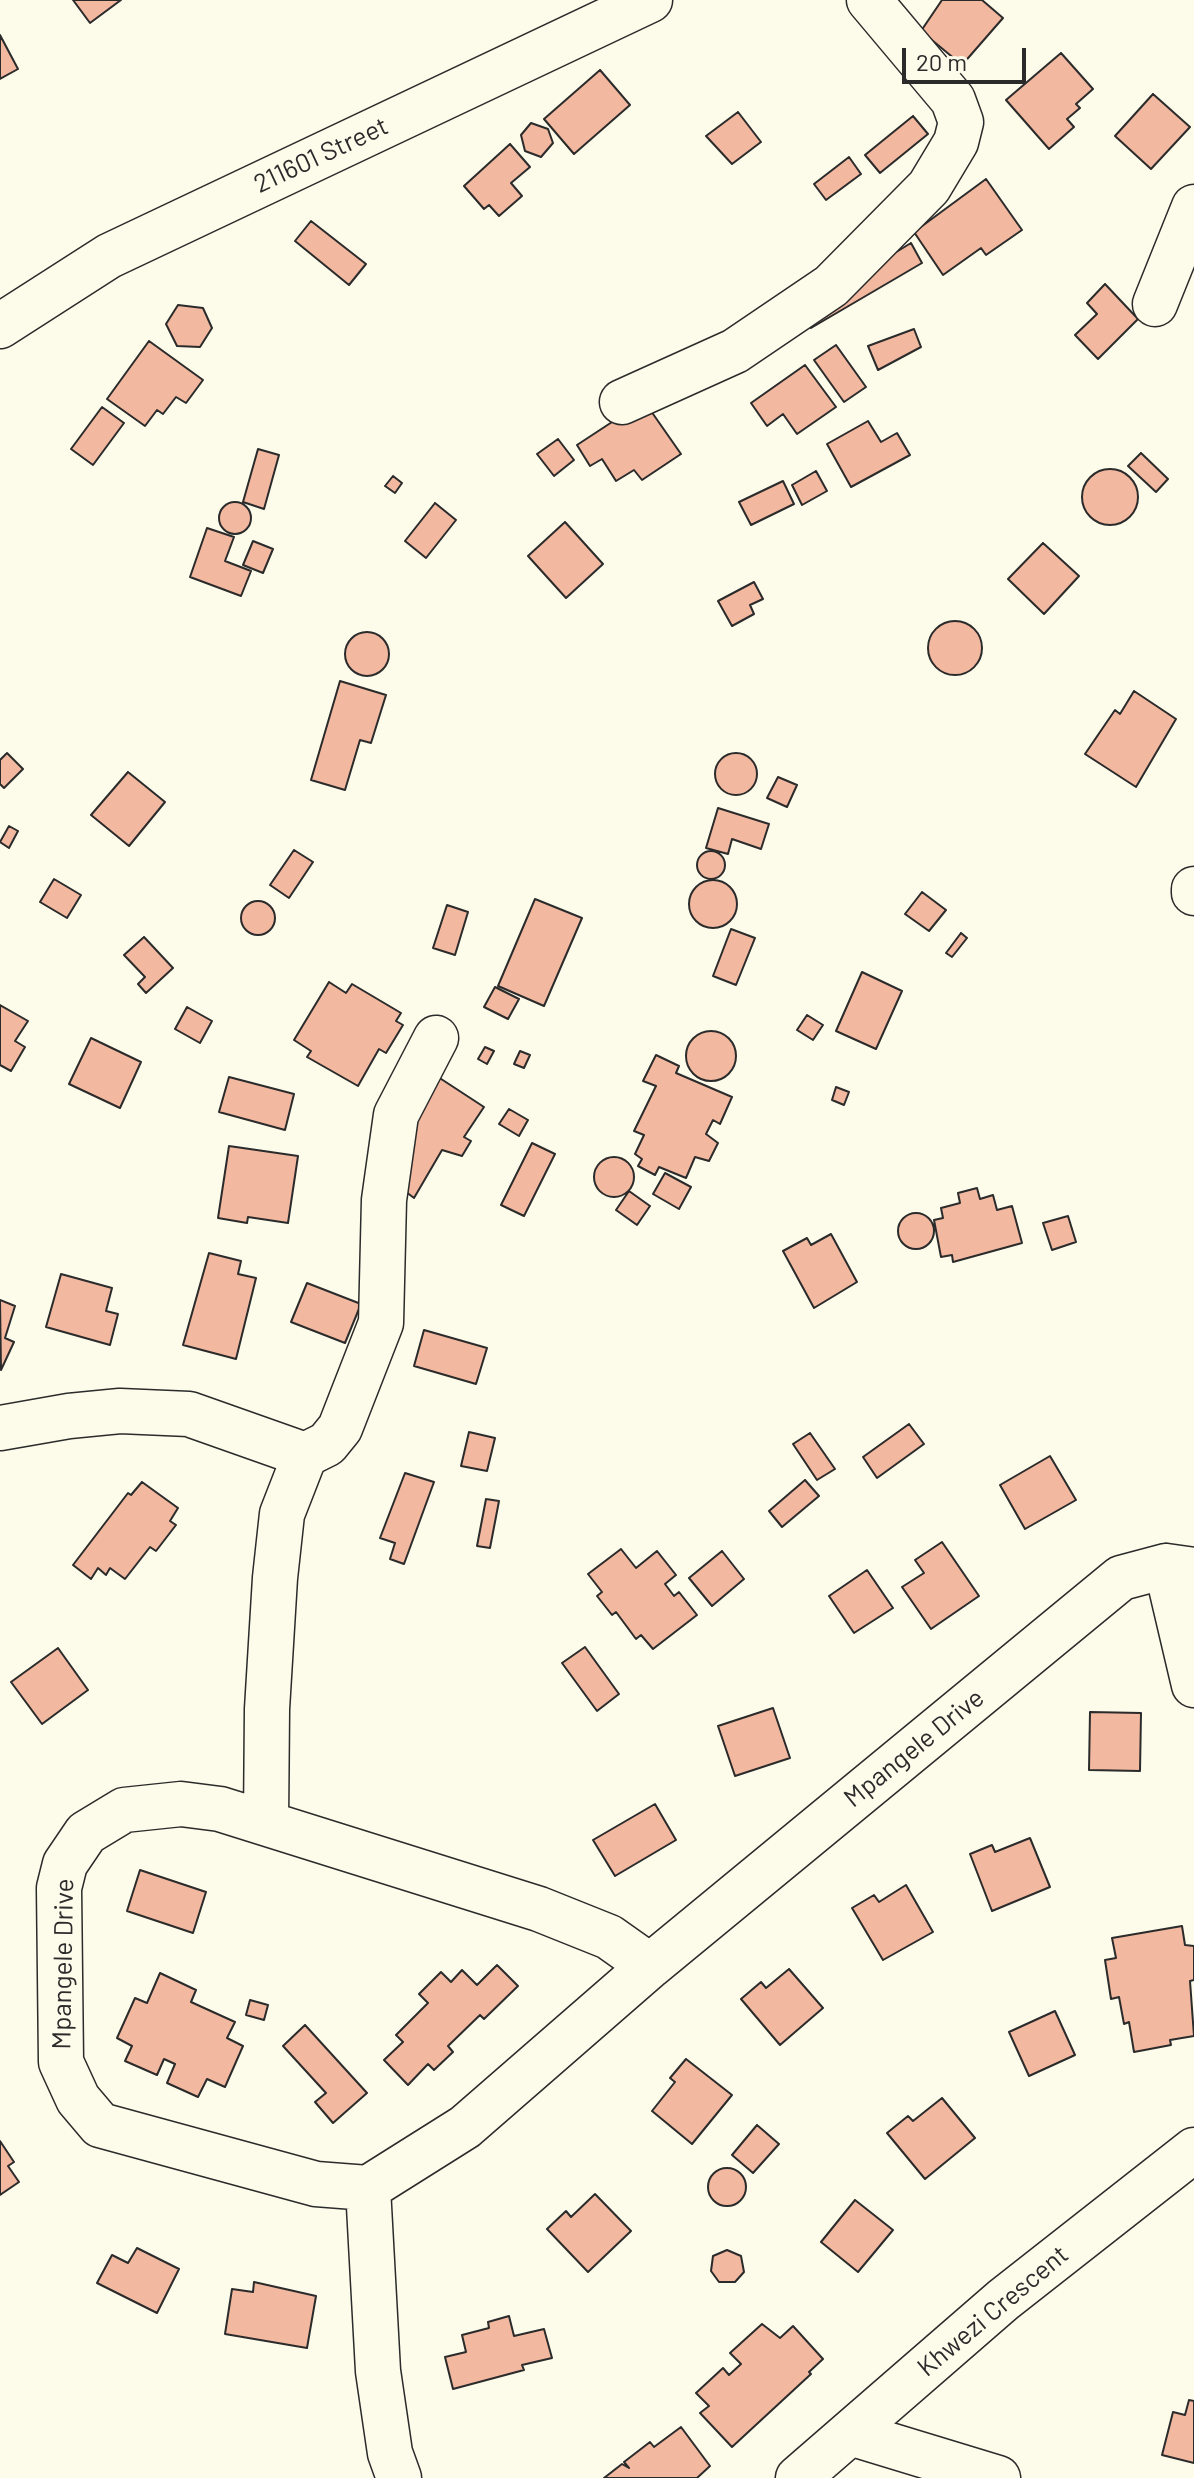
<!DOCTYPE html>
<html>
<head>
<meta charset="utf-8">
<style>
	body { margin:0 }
	#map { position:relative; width:1194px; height:2478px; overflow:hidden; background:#fdfbea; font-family:Barlow,sans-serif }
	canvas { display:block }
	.scale { position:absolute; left:902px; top:48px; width:124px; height:36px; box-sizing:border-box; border:4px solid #2b2b2b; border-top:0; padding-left:10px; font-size:24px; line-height:28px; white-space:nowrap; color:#2b2b2b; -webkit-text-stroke:6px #fdfbea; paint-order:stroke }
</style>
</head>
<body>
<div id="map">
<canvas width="1194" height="2478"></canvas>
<div class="scale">20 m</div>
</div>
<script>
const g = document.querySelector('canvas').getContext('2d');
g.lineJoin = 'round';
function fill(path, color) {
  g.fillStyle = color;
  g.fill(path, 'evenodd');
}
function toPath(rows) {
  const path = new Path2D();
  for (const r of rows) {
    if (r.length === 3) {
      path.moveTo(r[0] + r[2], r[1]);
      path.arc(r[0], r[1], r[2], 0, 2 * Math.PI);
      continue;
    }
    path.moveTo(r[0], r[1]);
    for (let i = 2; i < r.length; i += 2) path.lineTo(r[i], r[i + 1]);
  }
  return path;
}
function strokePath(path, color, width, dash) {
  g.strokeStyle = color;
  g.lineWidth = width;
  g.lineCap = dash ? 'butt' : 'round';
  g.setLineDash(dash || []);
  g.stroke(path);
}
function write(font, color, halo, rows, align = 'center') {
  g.font = font + ' Barlow,sans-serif';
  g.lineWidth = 6;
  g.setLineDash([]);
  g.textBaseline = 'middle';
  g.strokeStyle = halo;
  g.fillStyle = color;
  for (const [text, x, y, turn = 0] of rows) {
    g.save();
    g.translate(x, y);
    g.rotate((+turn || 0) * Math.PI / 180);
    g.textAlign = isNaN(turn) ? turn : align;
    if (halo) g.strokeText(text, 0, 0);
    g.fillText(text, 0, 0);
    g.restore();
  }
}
const building = toPath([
	[73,0,121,0,90,23,73,0],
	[942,0,982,0,1003,18,962,65,921,31,942,0],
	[0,35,18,69,0,79,0,35],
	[1061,53,1093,89,1076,104,1080,108,1067,119,1074,127,1049,149,1006,100,1061,53],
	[600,70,630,105,574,154,544,119,600,70],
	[1153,94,1190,127,1151,169,1115,136,1153,94],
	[738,112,761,142,732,164,706,136,738,112],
	[913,116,928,134,880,173,865,155,913,116],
	[531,123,548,129,553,143,541,157,525,151,521,135,531,123],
	[510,144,530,167,511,183,522,196,499,216,489,205,484,209,464,186,510,144],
	[849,157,861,174,826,200,814,184,849,157],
	[986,179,1022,230,986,255,981,248,943,275,914,232,986,179],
	[311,221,366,264,349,285,295,241,311,221],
	[911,243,922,263,811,328,801,310,911,243],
	[1105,284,1138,319,1098,359,1075,335,1097,314,1087,303,1105,284],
	[178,305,203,308,212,328,200,347,177,346,166,324,178,305],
	[914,329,921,347,878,370,868,346,914,329],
	[149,341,203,380,186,403,176,397,163,414,157,410,145,426,107,399,149,341],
	[836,345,866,387,844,402,814,360,836,345],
	[805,365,836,407,797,434,783,414,767,426,751,403,805,365],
	[644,401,681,454,642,480,634,470,616,481,602,459,590,466,577,445,644,401],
	[102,407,124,423,93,465,71,449,102,407],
	[868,421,881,442,897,433,910,455,851,487,827,444,868,421],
	[558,439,574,460,554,476,537,454,558,439],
	[258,449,279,455,264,509,243,502,258,449],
	[1141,453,1168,479,1156,492,1128,466,1141,453],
	[1110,497,28],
	[816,471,827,491,802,505,792,485,816,471],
	[393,476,402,483,395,493,385,486,393,476],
	[783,481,794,504,751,525,739,502,783,481],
	[235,518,16],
	[435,503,456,520,426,558,405,541,435,503],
	[565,522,603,564,566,598,528,556,565,522],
	[207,528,234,537,225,561,251,571,241,596,190,577,207,528],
	[253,541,273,549,263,573,243,565,253,541],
	[1043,543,1079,576,1044,614,1008,579,1043,543],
	[754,582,763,599,750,605,754,614,732,626,718,601,754,582],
	[955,648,27],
	[367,654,22],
	[340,681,386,695,371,743,360,740,345,790,311,780,340,681],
	[1134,691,1176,719,1136,787,1085,754,1115,710,1120,714,1134,691],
	[7,753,23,769,4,788,0,784,0,760,7,753],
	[736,774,21],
	[128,772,165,802,129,846,91,815,128,772],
	[778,777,797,785,787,807,767,798,778,777],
	[718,808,769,824,761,849,732,839,728,854,706,848,718,808],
	[9,826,18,831,9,848,0,842,9,826],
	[294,850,313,862,289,898,270,885,294,850],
	[711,865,14],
	[54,879,81,895,67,918,40,902,54,879],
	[713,904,24],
	[922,892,946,910,929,931,905,914,922,892],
	[535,899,582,918,544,1006,498,986,535,899],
	[258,918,17],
	[447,905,468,912,455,955,433,948,447,905],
	[731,929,755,938,736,985,713,976,731,929],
	[961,933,967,938,952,957,946,953,961,933],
	[144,937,173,968,146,993,138,984,145,977,124,955,144,937],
	[862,972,902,991,876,1049,836,1031,862,972],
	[329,982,346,993,352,984,401,1013,396,1021,403,1025,386,1053,379,1049,358,1086,307,1057,311,1051,294,1040,329,982],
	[495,987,519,999,508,1019,484,1007,495,987],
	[0,1005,28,1021,15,1041,25,1047,11,1071,0,1065,0,1005],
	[187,1007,212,1021,200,1043,175,1029,187,1007],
	[807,1015,823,1025,813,1040,797,1030,807,1015],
	[711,1056,25],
	[91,1038,141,1062,120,1108,69,1084,91,1038],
	[485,1047,494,1051,487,1064,478,1059,485,1047],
	[520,1051,530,1055,524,1068,514,1064,520,1051],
	[656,1055,679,1066,676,1073,732,1097,720,1124,713,1120,706,1134,718,1143,709,1161,695,1157,686,1178,659,1167,655,1175,638,1166,642,1159,635,1154,644,1135,634,1131,656,1086,643,1081,656,1055],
	[432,1073,484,1107,464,1137,471,1141,462,1156,442,1150,414,1198,389,1179,432,1073],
	[229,1077,294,1094,285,1130,219,1112,229,1077],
	[836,1087,849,1092,844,1105,832,1100,836,1087],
	[509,1109,528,1120,519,1136,499,1124,509,1109],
	[532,1143,555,1154,524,1216,501,1205,532,1143],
	[229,1146,298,1156,288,1223,248,1217,247,1223,218,1218,229,1146],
	[614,1177,20],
	[665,1173,691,1187,679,1209,653,1194,665,1173],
	[977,1188,980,1199,993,1195,997,1210,1012,1206,1022,1243,953,1262,952,1255,941,1257,934,1220,943,1218,941,1208,960,1203,958,1193,977,1188],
	[629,1191,650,1206,637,1225,616,1210,629,1191],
	[916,1231,18],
	[1068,1216,1076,1242,1052,1250,1043,1223,1068,1216],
	[831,1234,857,1282,814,1308,783,1251,807,1238,811,1245,831,1234],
	[209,1253,241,1261,238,1274,256,1278,236,1359,183,1345,209,1253],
	[61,1274,112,1288,106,1311,118,1314,110,1345,46,1327,61,1274],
	[307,1283,361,1304,345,1343,291,1322,307,1283],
	[0,1300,15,1306,5,1338,14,1342,1,1370,0,1300],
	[424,1330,487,1348,476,1384,414,1366,424,1330],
	[909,1424,924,1444,877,1478,863,1457,909,1424],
	[469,1432,495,1438,487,1471,461,1466,469,1432],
	[810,1433,835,1469,817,1480,793,1444,810,1433],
	[1050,1456,1076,1500,1025,1529,1000,1485,1050,1456],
	[405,1473,434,1482,404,1564,390,1559,395,1543,380,1538,405,1473],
	[805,1480,819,1496,782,1527,769,1511,805,1480],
	[142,1482,178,1508,170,1521,176,1525,156,1551,150,1547,125,1579,110,1568,106,1575,98,1568,91,1579,73,1565,128,1493,131,1495,142,1482],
	[486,1499,499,1501,490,1548,477,1546,486,1499],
	[942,1542,979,1596,931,1629,902,1587,924,1573,915,1560,942,1542],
	[621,1549,636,1568,657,1551,676,1575,665,1584,674,1596,679,1592,697,1615,653,1649,641,1635,636,1639,616,1612,612,1615,597,1596,602,1592,588,1574,621,1549],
	[722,1551,744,1579,712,1606,689,1578,722,1551],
	[867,1570,893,1608,854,1633,829,1596,867,1570],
	[585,1647,619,1694,597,1711,562,1663,585,1647],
	[58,1648,88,1690,42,1724,11,1682,58,1648],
	[773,1708,790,1758,735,1776,718,1726,773,1708],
	[1090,1712,1141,1713,1140,1771,1089,1770,1090,1712],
	[655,1804,676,1840,615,1876,593,1840,655,1804],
	[1030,1838,1050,1887,992,1911,970,1854,992,1845,995,1852,1030,1838],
	[140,1870,206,1892,193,1933,127,1911,140,1870],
	[906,1885,933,1932,883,1960,852,1908,874,1895,879,1902,906,1885],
	[1182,1926,1185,1945,1194,1946,1194,1980,1190,1981,1194,2036,1170,2040,1171,2045,1134,2052,1129,2022,1124,2024,1119,1997,1111,1999,1105,1960,1116,1958,1112,1938,1182,1926],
	[497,1965,518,1986,484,2019,480,2015,448,2046,453,2052,434,2070,428,2064,408,2085,384,2060,403,2042,396,2035,428,2003,419,1994,441,1972,451,1982,462,1970,477,1985,497,1965],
	[789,1969,823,2008,780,2045,741,1999,761,1982,766,1988,789,1969],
	[160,1973,196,1990,191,2002,235,2022,227,2038,243,2046,225,2087,207,2079,198,2097,167,2083,175,2064,164,2059,157,2075,125,2061,132,2046,117,2038,135,1998,147,2003,160,1973],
	[250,2000,268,2005,264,2020,246,2015,250,2000],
	[1055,2011,1075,2055,1029,2076,1009,2032,1055,2011],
	[305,2025,367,2093,333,2123,315,2102,326,2093,283,2046,305,2025],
	[686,2059,732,2095,692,2144,652,2111,675,2082,670,2078,686,2059],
	[942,2098,975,2138,925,2179,887,2133,908,2116,913,2121,942,2098],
	[757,2125,779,2144,753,2173,732,2155,757,2125],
	[0,2141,14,2162,8,2166,19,2182,0,2195,0,2141],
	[727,2187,19],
	[595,2194,631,2231,588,2272,547,2229,566,2211,571,2217,595,2194],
	[855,2200,893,2230,858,2272,821,2242,855,2200],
	[137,2248,179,2269,157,2313,97,2283,112,2255,128,2263,137,2248],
	[727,2250,741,2256,744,2272,735,2282,719,2282,711,2271,713,2256,727,2250],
	[254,2282,316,2296,307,2348,225,2334,232,2289,253,2292,254,2282],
	[509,2316,514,2336,544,2329,552,2358,522,2365,524,2370,453,2389,445,2357,466,2352,462,2335,489,2328,488,2322,509,2316],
	[762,2324,780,2338,793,2326,823,2359,809,2372,811,2374,732,2447,700,2413,709,2406,696,2393,723,2368,729,2375,741,2364,730,2353,762,2324],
	[1189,2400,1194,2401,1194,2463,1162,2455,1173,2412,1185,2415,1189,2400],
	[681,2427,710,2466,697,2478,604,2478,622,2464,629,2468,624,2462,650,2442,654,2447,681,2427]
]);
fill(building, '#f2b8a0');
strokePath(building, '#2b2b2b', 2);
const minor = toPath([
	[1155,304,1194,207],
	[0,326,109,256,650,0],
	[622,402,735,351,831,286,929,187,956,142,961,122,953,100,869,0],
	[1194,889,1194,893],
	[0,1428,69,1416,120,1411,189,1414,305,1455,327,1444,340,1428,381,1323,384,1200,396,1115,436,1038],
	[1166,1566,1194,1685],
	[266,1823,267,1709,275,1578,282,1514,305,1455],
	[368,2188,316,2184,100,2125,78,2099,61,2062,59,1888,65,1864,86,1833,124,1810,181,1804,220,1809,539,1909,609,1937,650,1966],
	[850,2433,998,2478],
	[399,2478,390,2453,378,2371,368,2188,465,2127,650,1966,1121,1578,1166,1566,1194,1570],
	[798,2478,1003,2300,1194,2150]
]);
strokePath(minor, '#2b2b2b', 47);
strokePath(minor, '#fdfbea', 44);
write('26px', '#2b2b2b', '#fdfbea', [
	["211601 Street",321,155,-25],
	["Mpangele Drive",914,1748,-39],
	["Mpangele Drive",63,1964,-89],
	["Khwezi Crescent",993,2311,-40]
]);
</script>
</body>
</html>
